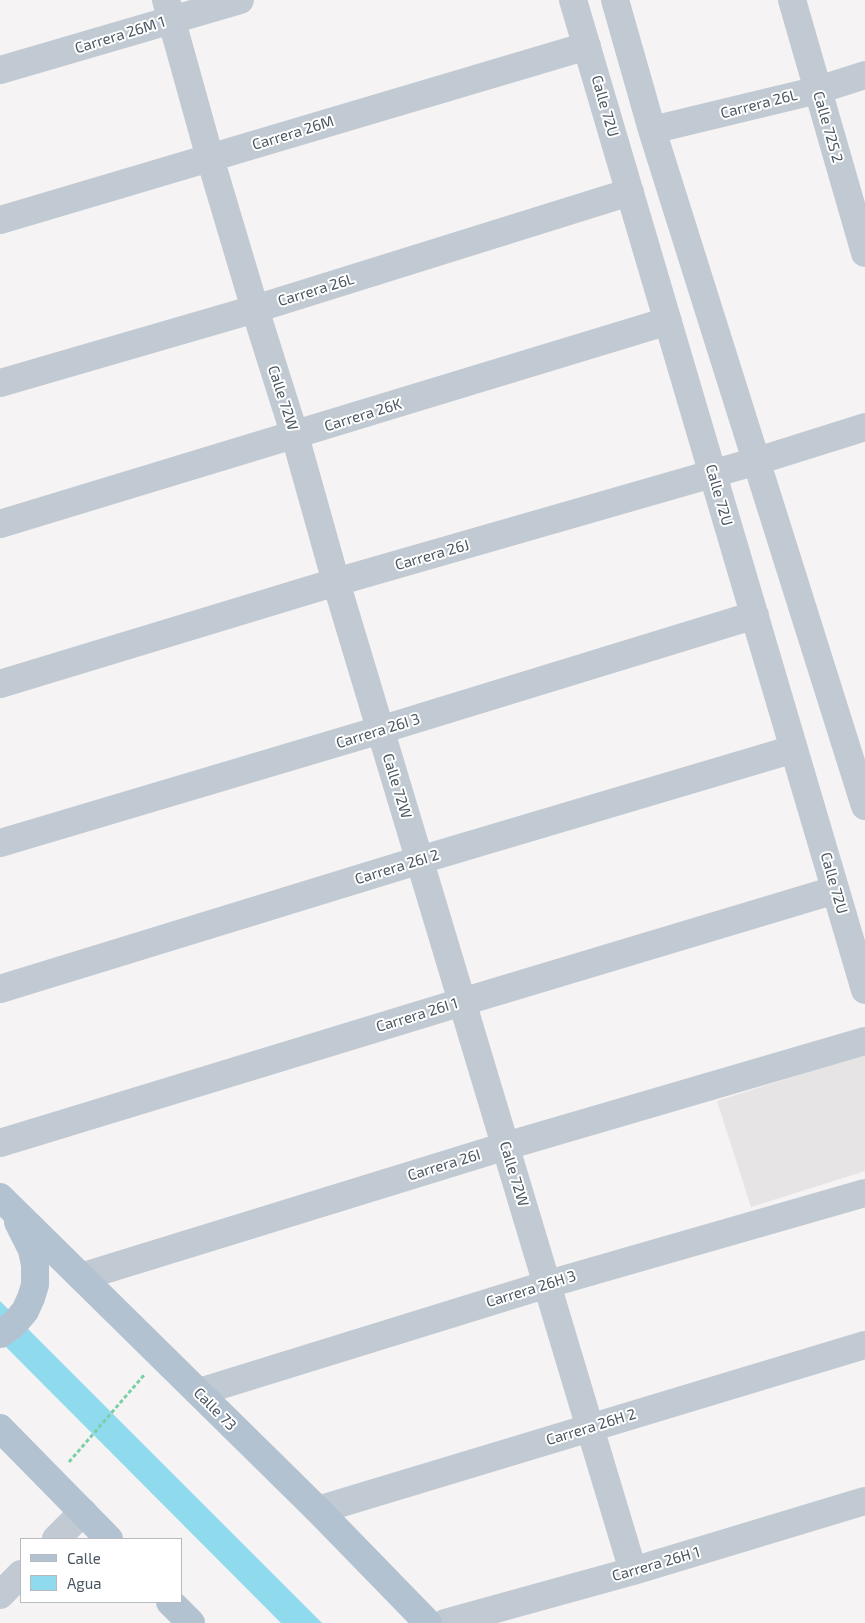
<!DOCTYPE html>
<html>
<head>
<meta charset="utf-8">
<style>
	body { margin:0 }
	#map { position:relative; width:865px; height:1623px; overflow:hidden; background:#f5f3f3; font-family:"Exo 2",sans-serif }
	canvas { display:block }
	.legend { position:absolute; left:20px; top:1538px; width:162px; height:65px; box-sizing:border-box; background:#fff; border:1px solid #b7bbc0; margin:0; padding:6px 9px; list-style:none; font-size:15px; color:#4a5661 }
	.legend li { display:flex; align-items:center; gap:10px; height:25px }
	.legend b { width:25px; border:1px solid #b7bbc0 }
</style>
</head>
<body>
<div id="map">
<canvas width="865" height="1623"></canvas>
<ul class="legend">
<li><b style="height:6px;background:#b3c2d1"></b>Calle</li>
<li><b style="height:14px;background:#90daee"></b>Agua</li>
</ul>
</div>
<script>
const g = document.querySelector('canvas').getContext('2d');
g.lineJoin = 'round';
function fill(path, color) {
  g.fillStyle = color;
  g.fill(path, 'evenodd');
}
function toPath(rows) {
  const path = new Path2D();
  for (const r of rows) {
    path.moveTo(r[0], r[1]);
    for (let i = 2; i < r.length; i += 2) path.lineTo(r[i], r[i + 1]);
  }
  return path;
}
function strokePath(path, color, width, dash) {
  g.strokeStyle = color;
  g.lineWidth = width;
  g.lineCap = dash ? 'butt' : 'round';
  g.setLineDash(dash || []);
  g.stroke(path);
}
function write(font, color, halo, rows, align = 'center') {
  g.font = font + ' "Exo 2",sans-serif';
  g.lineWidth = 4;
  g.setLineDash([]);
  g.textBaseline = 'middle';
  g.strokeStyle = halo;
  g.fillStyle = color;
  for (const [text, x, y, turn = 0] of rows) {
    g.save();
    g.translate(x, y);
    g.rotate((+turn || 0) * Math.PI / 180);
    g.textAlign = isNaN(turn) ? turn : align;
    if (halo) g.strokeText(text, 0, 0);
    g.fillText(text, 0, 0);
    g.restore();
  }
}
fill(toPath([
	[864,1054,865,1058,865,1171,751,1207,717,1101]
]), '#e6e4e5');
fill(toPath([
	[0,1301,322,1623,281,1623,0,1341]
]), '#90daee');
strokePath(toPath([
	[69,1462,145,1374]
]), '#7ad0a6', 3, [4, 2.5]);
strokePath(toPath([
	[166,0,210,158,255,309,295,436,336,582,633,1571],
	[573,0,865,990],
	[615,0,652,130,865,806],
	[792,0,865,253],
	[0,70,240,0],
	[652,130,818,90,865,75],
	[0,220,587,46],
	[0,383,255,309,630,192],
	[0,524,668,321],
	[0,684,336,582,757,461,865,427],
	[0,843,380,730,755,615],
	[0,989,420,860,794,749],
	[0,1143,462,1002,835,890],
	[81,1277,506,1146,865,1041],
	[199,1392,548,1284,865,1193],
	[318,1510,865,1345],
	[56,1539,83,1512],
	[0,1595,21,1574],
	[445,1623,633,1571,865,1501]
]), '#c1cad2', 28);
strokePath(toPath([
	[0,1197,318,1510,428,1623],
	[0,1334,14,1324,25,1311,31,1298,35,1285,35,1265,32,1250,18,1222],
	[0,1428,109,1539],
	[170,1602,191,1623]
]), '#b3c2d1', 28);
write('15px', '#4a5661', '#fff', [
	["Carrera 26M 1",120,35,-17],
	["Carrera 26L",759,104,-14],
	["Calle 72U",605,106,74],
	["Calle 72S 2",828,127,74],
	["Carrera 26M",293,133,-17],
	["Carrera 26L",316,290,-17],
	["Calle 72W",283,398,72],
	["Carrera 26K",363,415,-17],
	["Calle 72U",719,495,74],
	["Carrera 26J",432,555,-16],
	["Carrera 26I 3",378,731,-17],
	["Calle 72W",397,786,73],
	["Carrera 26I 2",397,867,-17],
	["Calle 72U",834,883,74],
	["Carrera 26I 1",417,1015,-17],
	["Carrera 26I",444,1165,-17],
	["Calle 72W",514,1174,73],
	["Carrera 26H 3",531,1289,-17],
	["Calle 73",215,1409,45],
	["Carrera 26H 2",591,1427,-17],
	["Carrera 26H 1",656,1564,-16]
]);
</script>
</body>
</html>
